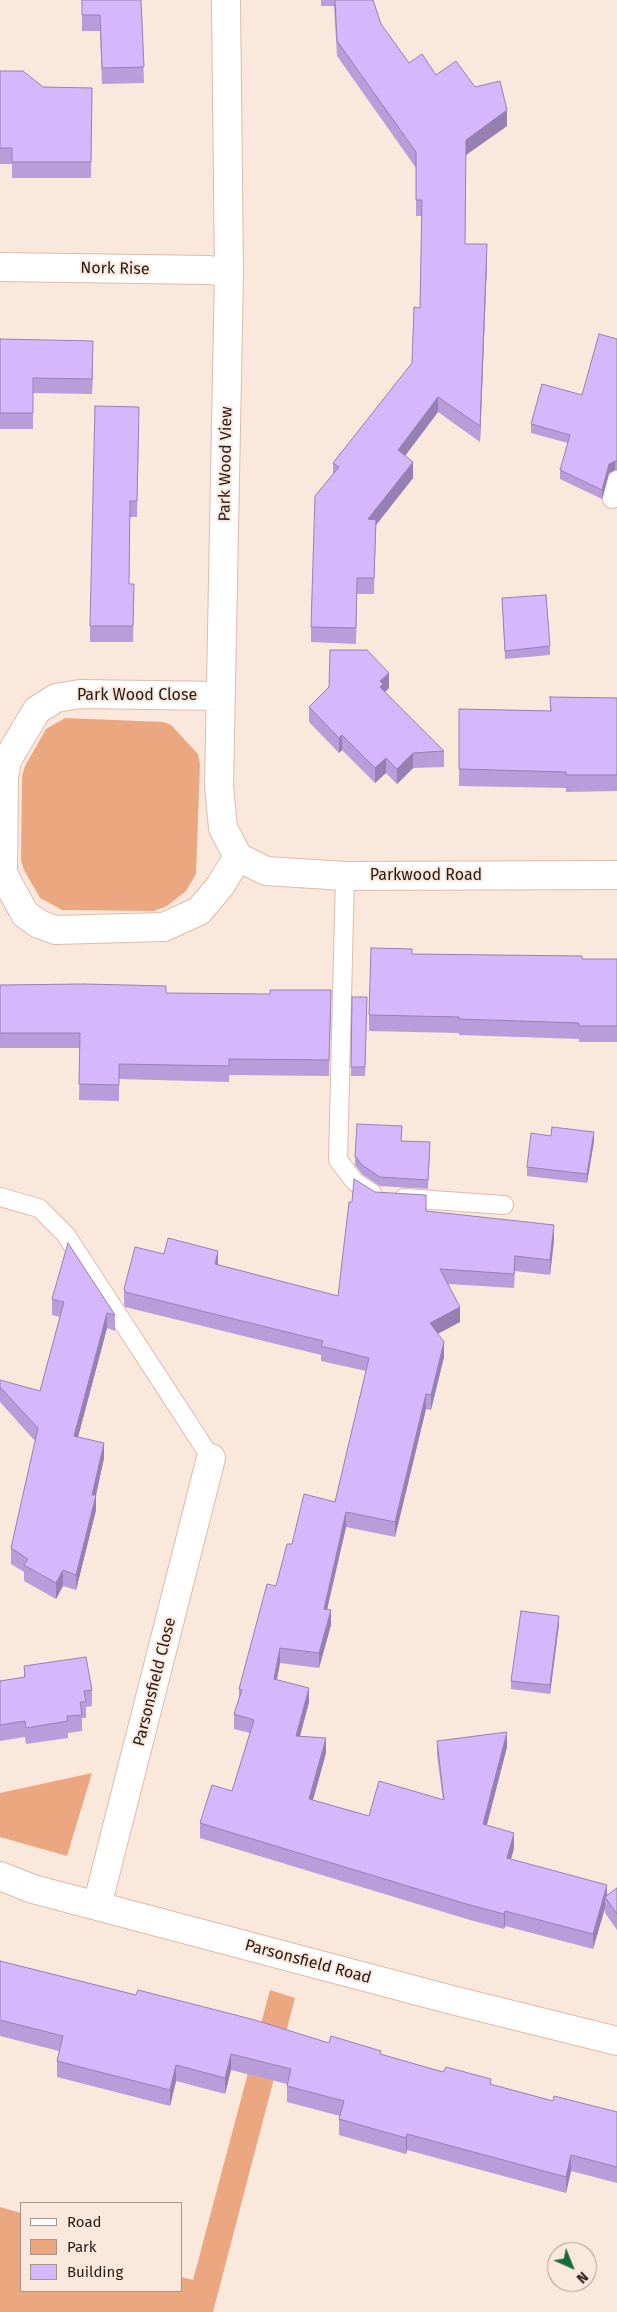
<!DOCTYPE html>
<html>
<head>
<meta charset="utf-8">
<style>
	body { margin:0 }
	#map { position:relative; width:617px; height:2312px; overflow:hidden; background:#fbe8dd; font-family:"Fira Sans",sans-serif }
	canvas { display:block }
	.legend { position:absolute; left:20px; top:2202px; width:162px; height:90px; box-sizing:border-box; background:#fbe8dd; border:1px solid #a5968d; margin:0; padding:6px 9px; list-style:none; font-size:15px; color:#251a14 }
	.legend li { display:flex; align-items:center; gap:10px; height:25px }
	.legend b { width:25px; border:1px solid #a5968d }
	.north { position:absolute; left:547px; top:2242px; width:50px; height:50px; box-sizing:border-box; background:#fbe8dd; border:1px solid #a5968d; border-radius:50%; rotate:136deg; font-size:14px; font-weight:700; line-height:20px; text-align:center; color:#251a14 }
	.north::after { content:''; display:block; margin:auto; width:18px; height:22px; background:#196a3b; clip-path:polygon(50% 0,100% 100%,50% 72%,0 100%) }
</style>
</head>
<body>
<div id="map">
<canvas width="617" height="2312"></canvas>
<ul class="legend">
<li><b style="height:6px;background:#fff"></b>Road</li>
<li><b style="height:14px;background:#eba880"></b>Park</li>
<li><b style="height:14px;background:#d6b7fe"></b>Building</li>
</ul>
<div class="north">N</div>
</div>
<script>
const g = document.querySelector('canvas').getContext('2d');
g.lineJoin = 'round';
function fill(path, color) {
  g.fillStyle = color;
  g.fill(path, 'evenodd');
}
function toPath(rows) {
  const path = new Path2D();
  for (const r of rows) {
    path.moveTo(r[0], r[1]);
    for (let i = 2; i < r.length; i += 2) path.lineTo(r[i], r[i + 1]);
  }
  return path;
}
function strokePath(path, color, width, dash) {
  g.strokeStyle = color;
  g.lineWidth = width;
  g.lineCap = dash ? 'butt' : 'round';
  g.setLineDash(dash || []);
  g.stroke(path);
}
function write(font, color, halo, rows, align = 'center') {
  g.font = font + ' "Fira Sans",sans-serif';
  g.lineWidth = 4;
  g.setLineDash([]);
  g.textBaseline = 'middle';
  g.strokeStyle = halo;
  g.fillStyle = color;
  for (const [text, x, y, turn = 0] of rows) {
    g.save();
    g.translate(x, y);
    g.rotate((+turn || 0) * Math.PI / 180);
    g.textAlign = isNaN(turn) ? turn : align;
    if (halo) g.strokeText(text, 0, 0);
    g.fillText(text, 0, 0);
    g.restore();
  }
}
fill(toPath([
	[65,718,164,722,171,725,198,754,200,764,196,874,186,891,167,906,154,911,62,910,40,898,24,870,21,860,22,776,25,766,46,729],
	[92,1773,67,1856,0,1837,0,1793],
	[270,1990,295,1998,213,2312,0,2312,0,2207,21,2213,21,2291,181,2291,181,2277,193,2280]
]), '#eba880');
const lane = toPath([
	[612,499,617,480],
	[345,876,338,1160,355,1182,372,1193],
	[0,1197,39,1208,66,1235,211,1458],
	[404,1198,504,1205]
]);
const street = toPath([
	[0,267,209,270,229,273],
	[221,696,80,694,56,698,37,710,7,760,4,778,3,874,25,914,39,924,55,930,164,927,199,911,220,886,238,857,223,828,219,786,229,273,226,0],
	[238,857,266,871,345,876,617,875],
	[0,1876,33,1889,452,2000,617,2041],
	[97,1906,211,1458]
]);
strokePath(lane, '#dbbcab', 20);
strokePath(street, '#dbbcab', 30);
strokePath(lane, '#fff', 18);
strokePath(street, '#fff', 28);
fill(toPath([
	[82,0,141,0,144,83,102,84,100,31,82,31],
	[321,0,373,0,381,24,409,63,436,75,475,87,507,126,466,155,465,244,487,260,480,442,438,412,405,456,413,478,376,525,374,594,357,594,356,644,311,642,311,627,333,474,333,463,412,363,420,308,422,216,416,216,416,168,337,56,334,6,321,6],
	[0,71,43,87,92,88,91,178,12,178,12,164,0,164],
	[0,339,93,356,92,394,33,393,33,429,0,429],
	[617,339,617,470,615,470,609,473,602,499,560,479,560,470,568,443,531,433,531,424,582,395],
	[139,423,137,517,130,517,129,584,134,584,133,642,90,642,90,626],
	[502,598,550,646,550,655,505,659],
	[389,688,385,692,444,751,444,767,413,768,397,784,386,773,375,783,342,750,339,753,309,722,309,707],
	[550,697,617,698,617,791,566,792,566,788,459,786,459,709,550,711],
	[412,954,582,959,617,959,617,1042,579,1042,579,1039,459,1035,459,1033,369,1031,369,1015],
	[0,985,166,993,331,1005,329,1076,229,1075,229,1082,119,1079,119,1101,79,1100,80,1048,0,1048],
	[352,997,367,997,365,1076,351,1076],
	[402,1141,430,1151,428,1189,380,1186,362,1174,355,1165,355,1156],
	[594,1141,587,1183,527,1176,527,1167],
	[375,1192,426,1211,554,1240,550,1275,515,1271,514,1288,448,1284,460,1322,437,1334,444,1357,431,1410,426,1409,395,1537,346,1527,327,1609,331,1625,319,1668,280,1663,277,1679,309,1702,300,1736,326,1753,313,1800,369,1816,443,1800,437,1755,437,1741,507,1747,487,1825,514,1848,511,1859,607,1895,617,1888,617,1930,605,1913,605,1908,593,1949,505,1926,504,1929,470,1920,200,1838,200,1823,232,1791,250,1733,234,1729,234,1714,239,1698,239,1689,292,1544,335,1502,366,1371,321,1361,321,1355,125,1307,124,1304,124,1289,164,1254,218,1265,338,1296,352,1202],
	[52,1299,115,1315,115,1331,107,1328,78,1437,104,1458,96,1495,96,1510,76,1590,63,1586,56,1599,24,1581,24,1572,11,1564,11,1548,35,1441,0,1402,0,1380,40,1391,60,1317,52,1315],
	[559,1624,550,1694,511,1689,511,1681],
	[24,1666,92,1690,92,1706,86,1707,86,1718,82,1718,82,1731,68,1733,68,1738,26,1744,25,1737,0,1741,0,1681,24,1677],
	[0,1961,329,2043,381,2055,553,2101,617,2112,617,2183,571,2171,566,2193,407,2150,406,2154,339,2135,339,2119,340,2116,287,2102,287,2084,231,2070,225,2094,176,2081,170,2106,57,2077,57,2061,59,2051,0,2036]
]), '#b89dda');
fill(toPath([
	[507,110,507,126,466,155,466,140],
	[487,244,487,260,480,442,480,426],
	[93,341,93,356,92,394,92,379],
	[438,397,438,412,398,465,398,450],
	[615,461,615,470,609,473,602,499,602,490,609,464],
	[413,462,413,478,376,525,374,594,376,525,368,519],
	[389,673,389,688,383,694,380,702,380,681],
	[342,735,342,750,339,753,339,738],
	[413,753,413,768,397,784,397,769],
	[386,758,386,773,375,783,375,768],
	[594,1132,594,1141,587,1183,587,1174],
	[554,1225,554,1240,550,1275,550,1260],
	[218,1251,218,1266,215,1264],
	[460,1307,460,1322,430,1338,430,1323],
	[107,1313,107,1328,74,1452,74,1436],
	[444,1342,444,1357,431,1410,431,1395],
	[426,1394,426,1409,395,1537,395,1522],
	[104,1443,104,1458,94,1504,96,1495,96,1510,76,1590,76,1575,92,1495],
	[346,1512,346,1527,324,1623,324,1609],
	[63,1570,63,1586,56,1599,56,1583],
	[331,1610,331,1625,319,1668,319,1653],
	[559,1616,559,1624,550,1694,550,1685],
	[280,1648,280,1663,274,1693,274,1679],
	[309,1688,309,1702,296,1751,296,1736],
	[507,1732,507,1747,483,1839,483,1824],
	[326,1738,326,1753,309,1814,309,1799],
	[514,1833,514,1848,507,1873,507,1858],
	[607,1885,607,1900,605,1897,605,1908,593,1949,593,1934],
	[505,1911,505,1926,504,1929,504,1914],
	[231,2054,231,2070,225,2094,225,2078],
	[176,2065,176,2081,170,2106,170,2090],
	[407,2134,407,2150,406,2154,406,2138],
	[571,2155,571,2171,566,2193,566,2177]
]), '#9680b2');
const building = toPath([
	[82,0,141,0,144,67,102,68,100,15,82,15,82,0],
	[335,0,373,0,381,24,409,63,422,54,436,75,456,61,475,87,500,81,507,110,466,140,465,244,487,244,480,426,438,397,398,450,413,462,368,519,376,520,374,578,357,578,356,628,311,627,315,496,339,467,333,463,412,363,414,307,420,308,422,200,416,200,416,152,337,41,335,0],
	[0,71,23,71,43,87,92,88,91,162,12,162,12,148,0,148,0,71],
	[599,334,617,339,617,461,615,461,609,464,602,490,560,470,570,435,531,424,542,384,582,395,599,334],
	[0,339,93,341,92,379,33,378,33,413,0,413,0,339],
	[95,406,139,407,137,501,130,501,129,584,134,584,133,626,90,626,95,406],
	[546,595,550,646,505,651,502,598,546,595],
	[330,650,367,650,389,673,380,681,383,684,380,687,444,751,413,753,397,769,386,758,375,768,342,735,339,738,309,707,329,687,330,650],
	[550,697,617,698,617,775,566,775,566,772,459,769,459,709,551,711,550,697],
	[371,948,412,949,412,954,582,956,582,959,617,959,617,1026,579,1026,579,1023,459,1019,459,1017,369,1015,371,948],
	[85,984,166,986,166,993,270,994,270,990,331,990,329,1060,229,1059,229,1066,119,1064,119,1085,79,1084,80,1033,0,1033,0,985,85,984],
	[352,997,367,997,365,1067,351,1067,352,997],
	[357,1124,402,1126,401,1141,430,1142,428,1180,380,1177,362,1165,355,1156,357,1124],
	[552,1127,594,1132,587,1174,527,1167,531,1133,551,1136,552,1127],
	[354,1179,375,1192,426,1195,426,1211,554,1225,550,1260,515,1256,514,1274,440,1269,460,1307,430,1323,444,1342,431,1395,426,1394,395,1522,346,1512,324,1609,331,1610,319,1653,280,1648,274,1679,309,1688,296,1736,326,1738,309,1799,369,1816,379,1781,444,1800,437,1741,507,1732,483,1824,514,1833,507,1858,607,1885,593,1934,505,1911,504,1914,470,1905,200,1823,212,1785,232,1791,254,1720,234,1714,242,1690,239,1689,267,1584,276,1586,287,1544,292,1544,304,1494,335,1502,369,1358,321,1346,323,1341,125,1292,124,1289,135,1247,164,1254,168,1238,218,1251,215,1264,338,1296,349,1202,352,1202,354,1179],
	[68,1243,115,1315,107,1313,74,1436,104,1443,92,1495,96,1495,76,1575,63,1570,56,1583,24,1565,28,1559,11,1548,38,1428,0,1387,0,1380,40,1391,64,1302,52,1299,68,1243],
	[521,1611,559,1616,550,1685,511,1681,521,1611],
	[86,1657,92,1690,84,1691,86,1702,80,1702,82,1715,67,1716,68,1721,26,1728,25,1721,0,1725,0,1681,25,1677,24,1666,86,1657],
	[617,1888,617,1914,605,1897,617,1888],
	[0,1961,136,1995,138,1990,255,2020,329,2043,331,2036,381,2051,380,2054,443,2072,446,2067,491,2079,490,2084,553,2101,554,2096,617,2112,617,2167,571,2155,566,2177,407,2134,406,2138,339,2119,344,2101,287,2086,291,2069,231,2054,225,2078,176,2065,170,2090,57,2061,63,2036,0,2020,0,1961]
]);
fill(building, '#d6b7fe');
strokePath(building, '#9680b2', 1);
write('16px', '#251a14', '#fbe8dd', [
	["Nork Rise",115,269,1],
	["Park Wood View",226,464,-89],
	["Park Wood Close",137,696],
	["Parkwood Road",426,876],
	["Parsonsfield Close",155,1682,-76],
	["Parsonsfield Road",308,1962,15]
]);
</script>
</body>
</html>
